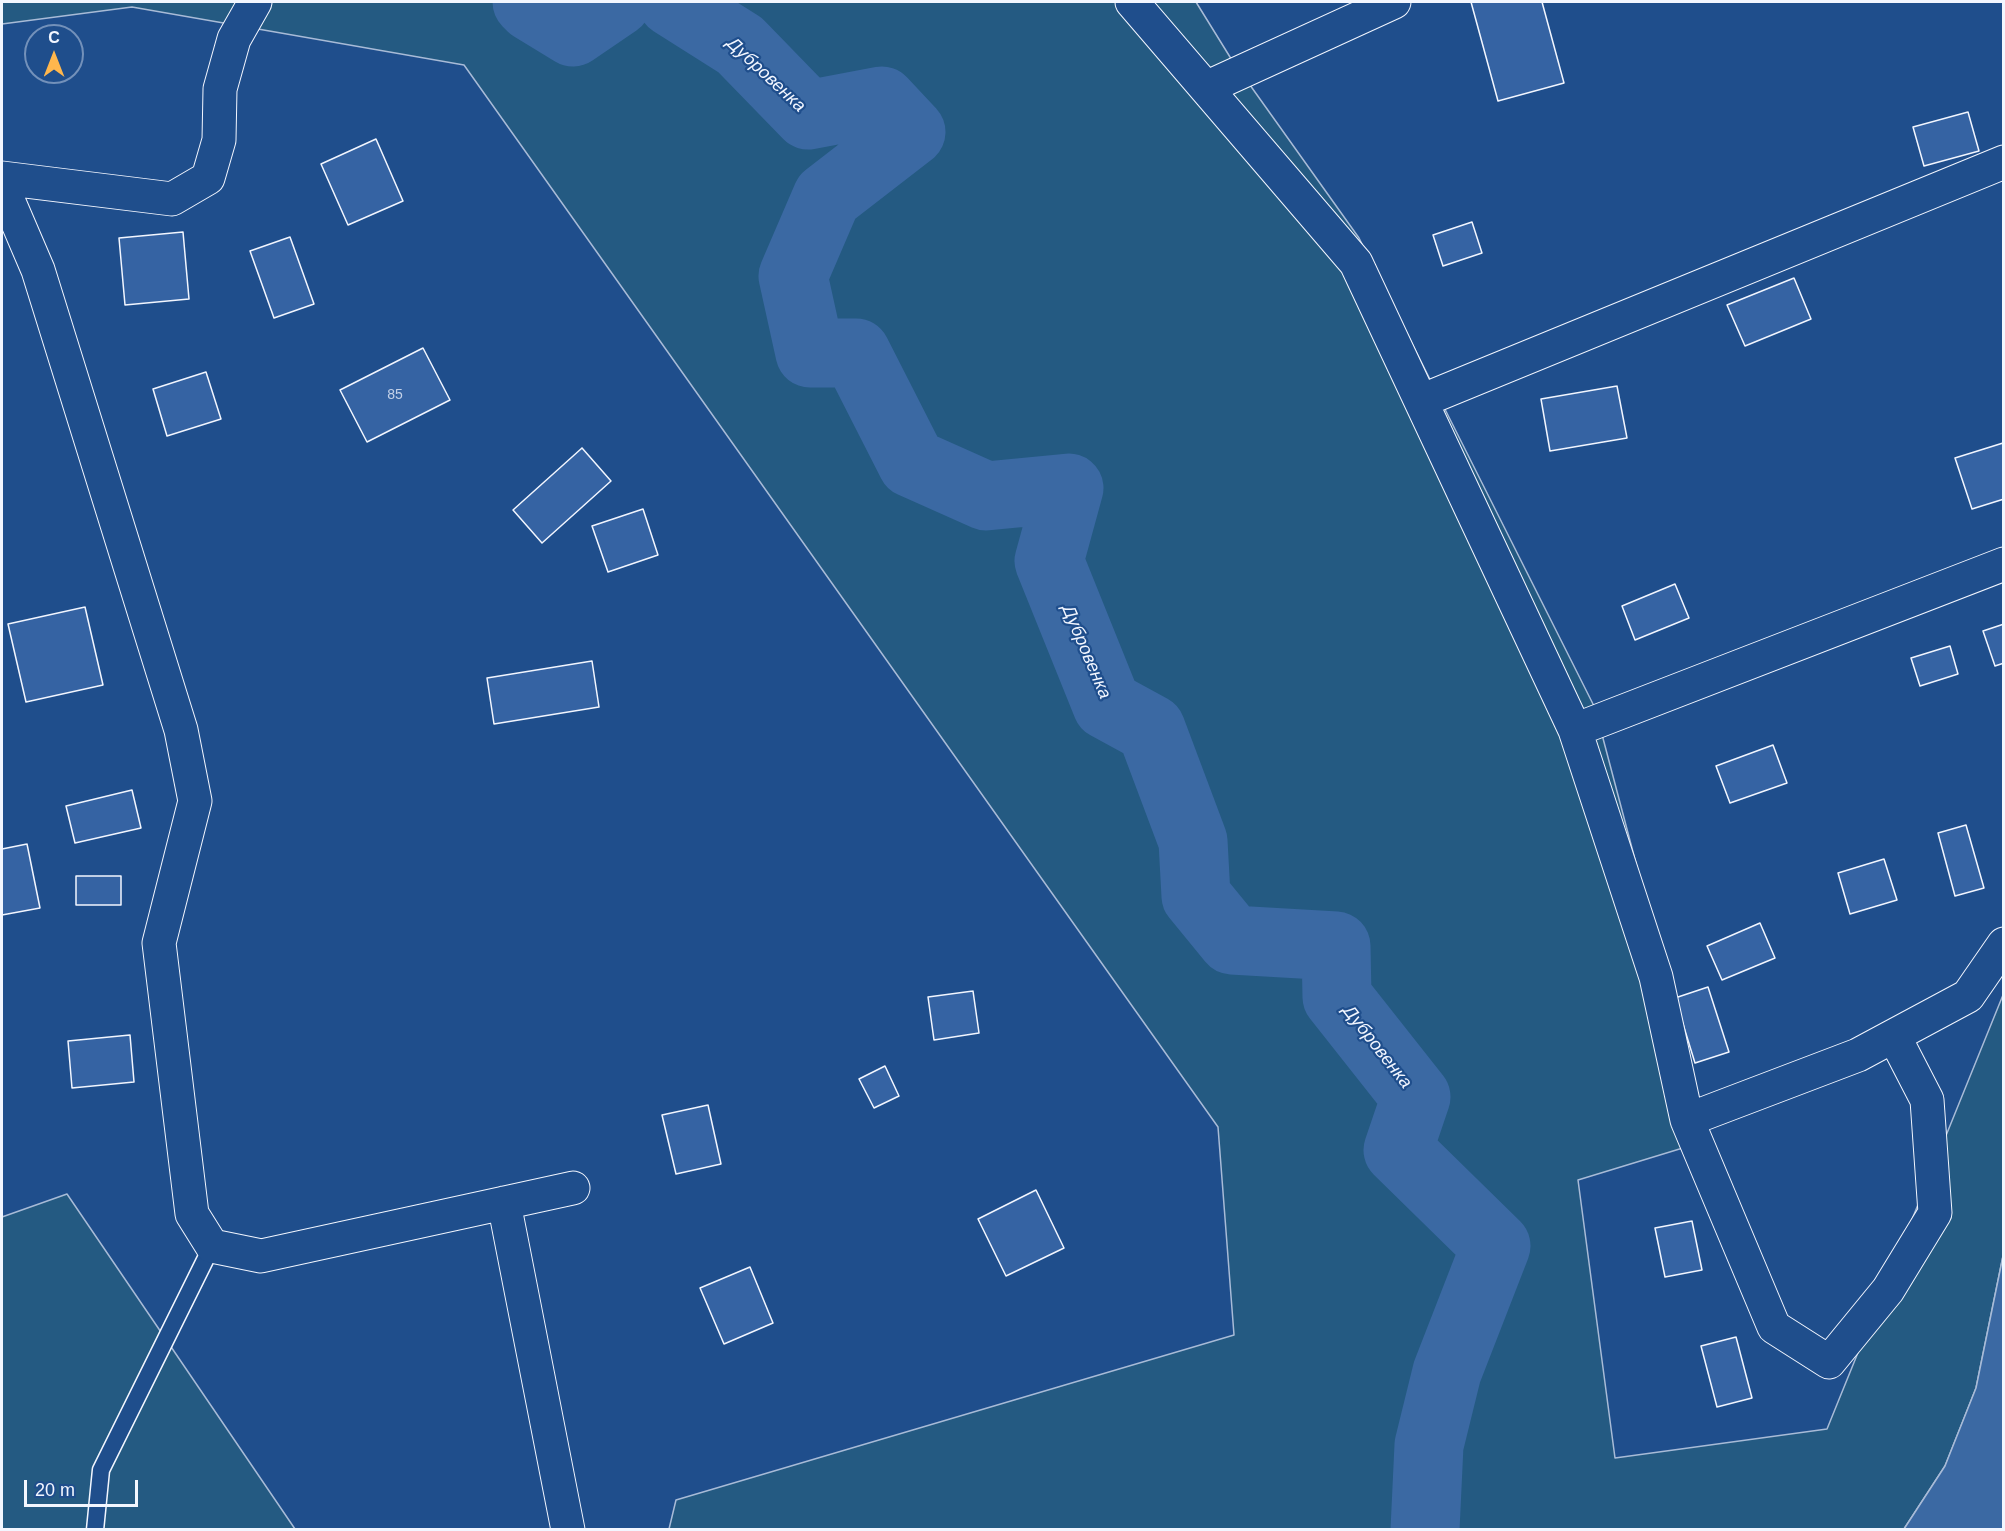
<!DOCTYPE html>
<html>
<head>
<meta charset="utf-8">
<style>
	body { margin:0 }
	#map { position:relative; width:2005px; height:1531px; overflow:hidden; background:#1f4e8c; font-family:Helvetica,sans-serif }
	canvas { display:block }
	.frame { position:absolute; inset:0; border:3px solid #f2f6ff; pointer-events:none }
	.north { position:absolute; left:24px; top:24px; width:60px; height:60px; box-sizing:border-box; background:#1f4e8c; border:2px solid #7391ba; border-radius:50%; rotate:0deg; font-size:16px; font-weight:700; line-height:24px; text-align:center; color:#f2f6ff }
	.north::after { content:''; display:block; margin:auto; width:21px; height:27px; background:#ffb74d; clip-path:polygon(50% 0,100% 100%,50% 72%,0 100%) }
	.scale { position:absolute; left:24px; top:1480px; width:114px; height:27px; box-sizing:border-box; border:3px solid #f2f6ff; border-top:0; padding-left:8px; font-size:18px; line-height:21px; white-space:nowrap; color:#f2f6ff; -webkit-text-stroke:4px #1f4e8c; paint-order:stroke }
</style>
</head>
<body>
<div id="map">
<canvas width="2005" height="1531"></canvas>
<div class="frame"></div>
<div class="north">С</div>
<div class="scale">20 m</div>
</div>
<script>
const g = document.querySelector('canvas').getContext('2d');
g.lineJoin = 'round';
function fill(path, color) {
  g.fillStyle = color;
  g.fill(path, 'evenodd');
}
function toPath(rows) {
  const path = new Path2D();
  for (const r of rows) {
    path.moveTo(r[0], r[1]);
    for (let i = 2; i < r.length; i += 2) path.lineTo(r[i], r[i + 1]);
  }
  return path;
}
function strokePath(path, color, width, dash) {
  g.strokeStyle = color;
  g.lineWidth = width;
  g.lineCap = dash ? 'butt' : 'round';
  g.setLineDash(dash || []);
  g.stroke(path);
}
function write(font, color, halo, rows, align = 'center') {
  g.font = font + ' Helvetica,sans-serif';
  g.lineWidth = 4.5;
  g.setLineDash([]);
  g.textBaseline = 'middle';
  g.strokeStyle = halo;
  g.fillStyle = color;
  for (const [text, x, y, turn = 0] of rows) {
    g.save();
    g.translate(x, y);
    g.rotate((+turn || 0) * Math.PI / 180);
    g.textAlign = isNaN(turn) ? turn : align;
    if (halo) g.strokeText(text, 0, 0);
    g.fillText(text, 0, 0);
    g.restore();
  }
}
const green = toPath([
	[2,2,1196,2,1230,57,1359,238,1595,708,1709,1140,1578,1180,1615,1458,1827,1429,2003,995,2003,1256,1976,1388,1945,1466,1904,1529,669,1529,676,1500,1234,1335,1218,1127,464,65,132,7,2,24,2,2],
	[67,1194,295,1529,2,1529,2,1217,67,1194]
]);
fill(green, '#245a82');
strokePath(green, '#a8bbd7', 1.5);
const water = toPath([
	[2003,1256,2003,1529,1904,1529,1945,1466,1976,1388,2003,1256]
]);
fill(water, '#3b69a3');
strokePath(water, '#a8bbd7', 1.5);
strokePath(toPath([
	[527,2,532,7,573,32,617,2],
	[672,2,740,45,808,115,882,101,911,132,827,197,793,276,810,353,856,353,912,463,986,496,1069,488,1049,561,1107,705,1151,729,1193,841,1196,896,1232,940,1336,946,1337,997,1416,1097,1398,1150,1496,1246,1447,1372,1429,1445,1425,1530]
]), '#3b69a3', 69);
const building = toPath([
	[1471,2,1542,2,1564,83,1498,101,1471,2],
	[1968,112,1979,151,1924,166,1913,127,1968,112],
	[376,139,403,201,348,225,321,164,376,139],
	[1472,222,1482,253,1443,266,1433,235,1472,222],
	[183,232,189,299,125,305,119,238,183,232],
	[290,237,314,304,274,318,250,251,290,237],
	[1794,278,1811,319,1745,346,1727,305,1794,278],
	[423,348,450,400,367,442,340,390,423,348],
	[206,372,221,419,167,436,153,389,206,372],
	[1617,386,1627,438,1550,451,1541,399,1617,386],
	[2003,443,2004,499,1972,509,1955,458,2003,443],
	[582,448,611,481,542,543,513,510,582,448],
	[643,509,658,555,608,572,592,526,643,509],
	[1675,584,1689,618,1635,640,1622,606,1675,584],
	[85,607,103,685,26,702,8,624,85,607],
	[2004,624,2004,663,1995,666,1983,631,2004,624],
	[1950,646,1958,674,1920,686,1911,658,1950,646],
	[592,661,599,707,494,724,487,678,592,661],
	[1773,745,1787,783,1730,803,1716,766,1773,745],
	[132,790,141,828,75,843,66,806,132,790],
	[1966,825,1984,888,1955,896,1938,833,1966,825],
	[27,844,40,908,2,915,2,849,27,844],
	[1884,859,1897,900,1850,914,1838,873,1884,859],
	[76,876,121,876,121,905,76,905,76,876],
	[1760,923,1775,958,1722,980,1707,946,1760,923],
	[1708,987,1729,1052,1695,1063,1675,998,1708,987],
	[973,991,979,1033,934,1040,928,997,973,991],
	[130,1035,134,1082,72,1088,68,1041,130,1035],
	[885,1066,899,1096,874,1108,859,1079,885,1066],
	[708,1105,721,1164,676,1174,662,1115,708,1105],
	[1036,1190,1064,1248,1006,1276,978,1219,1036,1190],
	[1692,1221,1702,1270,1665,1277,1655,1228,1692,1221],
	[750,1267,773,1323,724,1344,700,1288,750,1267],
	[1736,1337,1752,1398,1717,1407,1701,1346,1736,1337]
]);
fill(building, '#3563a3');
strokePath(building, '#f2f6ff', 1.5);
const service = toPath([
	[95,1530,101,1470,212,1246]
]);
const minor = toPath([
	[1132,2,1356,263,1575,730,1656,977,1687,1120,1858,1055,1968,996,2004,944],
	[1206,88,1394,2],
	[2,178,172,199,208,178,219,140,220,89,234,39,255,2],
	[2,186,38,270,181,730,195,801,159,943,192,1214,212,1246,261,1256,573,1188],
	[1421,401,2004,162],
	[1575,730,2004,564],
	[1687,1120,1774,1327,1829,1362,1888,1290,1935,1213,1927,1100,1894,1036],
	[504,1203,568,1530]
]);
strokePath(service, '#f2f6ff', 19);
strokePath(minor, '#f2f6ff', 35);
strokePath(service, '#1f4e8c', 16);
strokePath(minor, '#1f4e8c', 33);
write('14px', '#c3d1e8', null, [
	["85",395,395]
]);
write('italic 18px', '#f2f6ff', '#1f4e8c', [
	["Дубровенка",766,75,43],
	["Дубровенка",1086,652,67],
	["Дубровенка",1377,1047,52]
]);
</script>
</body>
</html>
